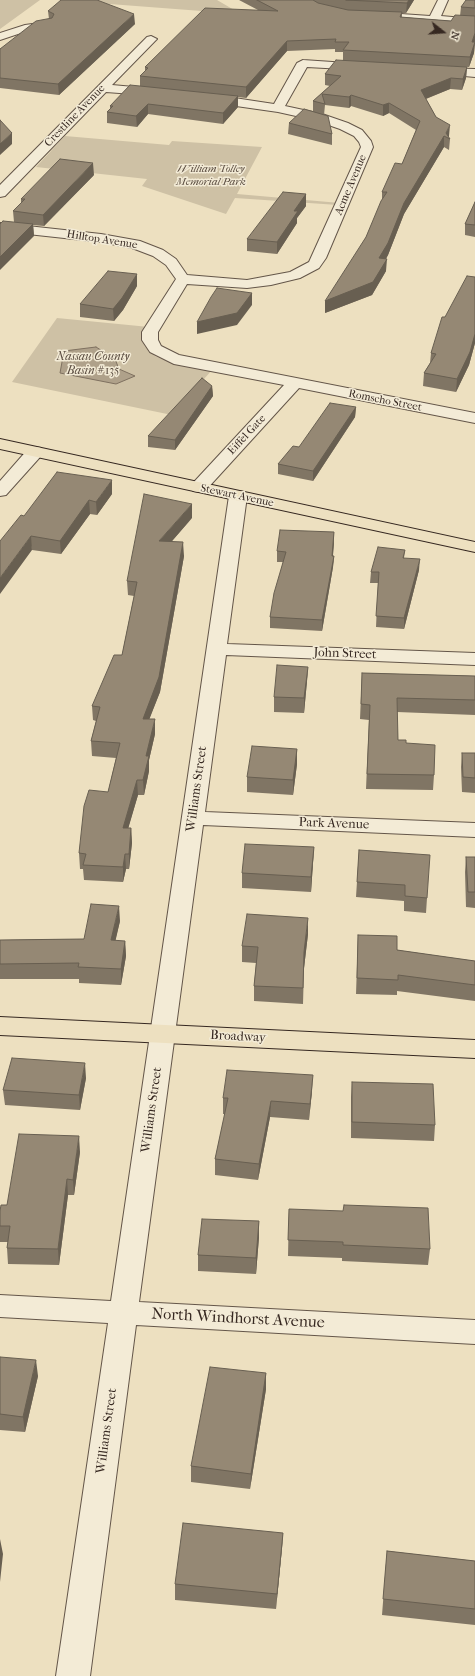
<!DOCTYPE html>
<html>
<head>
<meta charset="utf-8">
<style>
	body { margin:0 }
	#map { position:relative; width:475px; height:1676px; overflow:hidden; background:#ede0c0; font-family:"IM FELL French Canon",serif }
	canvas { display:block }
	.north { position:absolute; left:423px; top:12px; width:40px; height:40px; -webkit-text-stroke:3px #f3ebd6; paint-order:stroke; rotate:107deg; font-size:11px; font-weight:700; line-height:16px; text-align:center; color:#362821 }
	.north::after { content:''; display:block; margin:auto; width:14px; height:18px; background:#362821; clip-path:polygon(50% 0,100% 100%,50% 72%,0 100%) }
</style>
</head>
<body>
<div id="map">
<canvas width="475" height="1676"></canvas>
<div class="north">N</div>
</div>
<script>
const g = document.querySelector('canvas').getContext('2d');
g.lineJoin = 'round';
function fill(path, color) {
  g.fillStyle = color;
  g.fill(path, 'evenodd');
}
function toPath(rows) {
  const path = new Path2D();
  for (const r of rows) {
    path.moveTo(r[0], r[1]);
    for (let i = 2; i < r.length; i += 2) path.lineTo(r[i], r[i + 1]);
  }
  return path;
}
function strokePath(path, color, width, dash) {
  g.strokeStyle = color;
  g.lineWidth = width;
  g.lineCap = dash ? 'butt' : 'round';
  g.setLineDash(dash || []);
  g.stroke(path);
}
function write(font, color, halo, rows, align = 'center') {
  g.font = font + ' "IM FELL French Canon",serif';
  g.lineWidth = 3;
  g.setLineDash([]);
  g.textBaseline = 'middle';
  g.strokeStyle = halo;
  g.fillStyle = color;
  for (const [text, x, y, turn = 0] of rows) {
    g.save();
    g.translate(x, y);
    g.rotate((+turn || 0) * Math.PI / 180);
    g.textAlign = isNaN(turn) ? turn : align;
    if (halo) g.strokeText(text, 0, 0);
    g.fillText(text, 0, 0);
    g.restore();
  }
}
fill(toPath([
	[0,0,40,0,0,29],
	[57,0,217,0,241,14],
	[65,136,169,145,172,141,262,147,237,194,340,203,338,205,235,198,226,214,142,186,147,179,36,167],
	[57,318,149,327,142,339,155,356,172,363,212,370,172,415,12,382]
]), '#cec1a5');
const water = toPath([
	[96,347,115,359,119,369,135,376,116,384,60,373,64,351,96,347]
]);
fill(water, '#afa18a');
strokePath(water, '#7f7160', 1);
const minor = toPath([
	[438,0,448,0,441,16,475,19,475,25,401,20,396,17,401,14,430,16,438,0],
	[47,22,51,23,53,25,51,27,27,31,0,40,0,33,25,25,47,22],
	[151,36,157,39,155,41,112,85,156,89,162,93,160,96,106,92,5,196,0,197,0,185,147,37,151,36],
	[303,60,362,64,368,67,362,70,307,67,285,106,322,114,348,123,362,130,371,141,373,147,326,258,319,268,300,278,271,285,247,288,187,284,158,332,158,340,161,346,179,355,475,413,475,423,299,388,205,491,199,492,193,491,190,487,193,483,284,385,174,364,150,352,142,340,142,332,176,279,166,265,153,256,132,248,101,242,0,231,0,223,101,234,140,241,163,250,176,259,187,275,247,280,290,272,309,262,361,147,359,142,354,136,340,129,314,120,278,112,208,102,202,98,208,94,274,104,297,63,303,60],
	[436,68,475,69,475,77,432,73,430,71,436,68],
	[35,447,41,448,43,452,41,456,6,495,0,496,0,481,29,448,35,447],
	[238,491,244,492,247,496,227,644,475,653,475,665,226,655,205,812,475,823,475,837,203,825,139,1302,475,1320,475,1344,136,1325,90,1676,56,1676,108,1323,0,1317,0,1295,111,1301,229,496,232,492,238,491]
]);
const major = toPath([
	[0,439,475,542,475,552,0,449,0,439],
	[0,1017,475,1040,475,1058,0,1035,0,1017]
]);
strokePath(minor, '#645649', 2);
strokePath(major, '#362821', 2);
fill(minor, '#f3ebd6');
fill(major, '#ede0c0');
fill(toPath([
	[239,0,313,0,320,3,313,0,414,0,406,13,402,13,402,17,451,21,460,16,461,7,475,0,475,41,474,53,469,67,404,64,467,67,466,78,462,90,450,89,426,99,436,117,449,136,448,137,450,139,449,150,444,147,404,214,388,255,386,259,386,271,372,295,325,313,366,237,382,200,382,192,402,164,416,130,389,113,383,116,351,106,349,108,325,105,324,115,332,134,332,145,288,134,289,123,313,112,313,101,330,86,325,85,325,74,343,60,343,52,335,52,335,49,287,51,246,98,238,97,238,107,223,124,148,114,137,127,107,123,107,112,110,110,110,106,140,86,140,76,145,71,145,67,258,10],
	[48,11,135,24,59,95,0,88,0,49,49,19],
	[94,175,44,226,33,225,34,236,14,222,13,211,21,203,21,199],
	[306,194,306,206,297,218,297,223,277,254,247,251,247,239],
	[475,202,475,237,465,235,465,224],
	[475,277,475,343,469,365,456,392,423,386,424,373,430,363,431,353,445,317],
	[137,286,123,310,114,321,80,317,80,304],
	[212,386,213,396,175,450,148,447,148,436],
	[356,407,355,417,313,481,278,474,278,464,299,447],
	[112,494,97,515,90,514,61,554,32,550,24,516],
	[192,518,171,542,184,556,160,692,149,719,155,734,149,760,149,771,144,795,138,795,128,828,131,828,132,843,129,869,126,869,123,882,84,880,83,869,80,869,79,853,108,792,116,758,92,756,91,741,96,721,93,720,92,706,122,655,134,596,128,595,127,581],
	[334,532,333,556,334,556,333,567,322,631,270,628,270,617,283,562,277,562,277,551],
	[405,550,404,558,419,570,404,629,376,627,378,583,370,583,371,572],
	[308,667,307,681,304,713,274,712,274,697],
	[362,673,475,676,475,715,397,712,398,740,406,743,434,775,433,790,366,789,369,720,360,719],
	[297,749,297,764,293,795,247,792,247,777],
	[462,753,475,753,475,793,462,792,461,767],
	[314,847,313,863,311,892,242,888,242,873],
	[359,850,427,898,426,913,404,911,404,901,356,897],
	[466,857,475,857,475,908,466,907,465,872],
	[120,921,115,941,125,941,126,956,121,985,79,983,79,979,0,979,0,940,84,939],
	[308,934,304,968,303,1004,254,1001,254,986,256,963,242,962,242,946],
	[358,935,397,950,475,961,475,1001,397,991,397,995,356,994],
	[86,1078,80,1110,5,1105,3,1090],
	[352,1082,435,1125,434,1141,351,1138,351,1097],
	[312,1091,309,1120,270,1117,258,1180,215,1175,215,1159,225,1114,223,1114,223,1098],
	[80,1152,74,1195,68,1195,59,1265,8,1264,7,1248,8,1242,0,1242,0,1211,7,1205],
	[289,1209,430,1249,428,1265,342,1261,342,1258,288,1256],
	[259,1221,259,1237,256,1274,198,1271,198,1255],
	[0,1357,38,1376,25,1432,0,1430],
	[266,1373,266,1389,250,1489,191,1482,191,1466],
	[283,1533,282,1548,276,1609,175,1600,175,1584],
	[387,1551,475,1561,475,1625,382,1615]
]), '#807564');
fill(toPath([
	[409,0,414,0,406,13,407,3],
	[134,14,135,24,59,95,58,84],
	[475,33,475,41,471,52,472,42],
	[287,41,287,51,246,98,246,87],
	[475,42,474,53,469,67,470,57],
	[467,67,466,78,462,90,463,79],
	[451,78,450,89,420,101,421,90],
	[351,95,351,106,349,108,349,97],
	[238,96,238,107,223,124,223,113],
	[389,103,389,113,383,116,383,105],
	[148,104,148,114,137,127,136,116],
	[450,125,449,136,448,138,446,133],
	[12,133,12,144,0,155,0,144],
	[444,136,444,147,404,214,388,255,379,270,379,258,404,203],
	[93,163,94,175,44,226,43,215],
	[306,194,306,206,297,218,297,223,277,254,277,242,294,211],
	[33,224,34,236,0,270,0,257],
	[387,259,386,271,372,295,325,313,325,301],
	[137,274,137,286,123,310,114,321,113,309],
	[252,293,252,305,237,325,197,334,197,322],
	[475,334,475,343,469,365,456,392,457,379],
	[212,386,213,396,175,450,175,440],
	[356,407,355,417,313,481,313,471],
	[112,480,112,494,97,515,96,502],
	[89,500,90,514,61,554,60,541],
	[192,504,192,518,160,555,159,541],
	[334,532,334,543,332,566,332,556],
	[31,536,32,550,0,594,0,578],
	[183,542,184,556,160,692,144,733,143,719],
	[334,556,333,567,322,631,322,620],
	[420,559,419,570,404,629,404,618],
	[308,667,307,681,304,713,304,698],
	[155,719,155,734,149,760,149,771,144,795,143,780,146,756],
	[297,749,297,764,293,795,293,780],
	[137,780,138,795,124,843,123,828],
	[131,828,132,843,129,869,129,854],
	[314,847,313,863,311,892,311,877],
	[125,854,126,869,123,882,123,867],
	[119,906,120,921,112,956,111,940],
	[308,918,308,934,304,968,304,952],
	[125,941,126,956,121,985,121,969],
	[85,1063,86,1078,80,1110,79,1095],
	[313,1075,312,1091,309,1120,310,1104],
	[271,1101,270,1117,258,1180,259,1164],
	[79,1136,80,1152,74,1195,73,1180],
	[67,1179,68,1195,59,1265,58,1249],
	[259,1221,259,1237,256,1274,256,1258],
	[36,1360,38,1376,25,1432,23,1417],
	[266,1373,266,1389,250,1489,251,1474],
	[283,1533,282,1548,276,1609,277,1594],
	[0,1539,3,1554,0,1582]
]), '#685f51');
const building = toPath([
	[61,0,97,0,134,14,58,84,0,78,0,49,36,21,52,18,54,14,48,11,61,0],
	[257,0,313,0,318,3,348,10,402,12,400,17,451,21,455,15,475,16,475,33,472,42,475,42,470,57,343,50,349,42,335,42,336,39,287,41,246,87,140,76,148,68,145,67,205,8,278,11,257,0],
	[346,0,409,0,407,3,346,0],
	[466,0,475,0,475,8,461,7,466,0],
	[336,60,467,67,463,79,451,78,421,90,436,117,450,125,446,133,450,139,444,136,404,203,388,243,379,258,387,259,373,282,325,301,366,237,381,201,387,192,382,192,395,163,402,164,420,121,389,103,383,105,351,95,349,97,322,94,325,104,313,101,341,76,325,74,336,60],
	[130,85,238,96,223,113,148,104,136,116,107,112,113,106,110,106,130,85],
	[304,109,328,116,332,134,289,123,304,109],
	[0,120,12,133,0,144,0,120],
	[60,159,93,163,43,215,13,211,25,199,21,199,60,159],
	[283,192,306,194,294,211,298,211,277,242,247,239,283,192],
	[475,202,475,225,465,224,475,202],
	[3,221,33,224,0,257,0,224,3,221],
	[108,271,137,274,122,298,113,309,80,304,108,271],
	[467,276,475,277,475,334,470,352,457,379,424,373,436,354,431,353,442,317,445,317,467,276],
	[217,288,252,293,237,313,197,322,211,297,217,288],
	[202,378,212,386,175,440,148,436,202,378],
	[330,403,356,407,313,471,278,464,293,446,299,447,330,403],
	[57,472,112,480,96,502,89,500,60,541,31,536,0,578,0,541,21,515,24,516,57,472],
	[144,494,192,504,159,541,183,542,159,677,143,719,155,719,146,756,149,756,143,780,137,780,123,828,131,828,129,854,125,854,123,867,83,865,86,854,79,853,84,806,89,790,108,792,120,743,91,741,100,707,92,706,114,655,122,655,137,582,127,581,144,494],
	[280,530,334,532,332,556,334,556,322,620,270,617,274,593,286,552,277,551,280,530],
	[378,547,405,550,403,558,420,559,404,618,376,616,379,572,371,572,378,547],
	[277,665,308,667,304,698,274,697,277,665],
	[362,673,475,676,475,700,397,698,398,740,406,740,406,743,435,745,434,775,367,774,370,705,361,704,362,673],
	[252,746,297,749,293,780,247,777,252,746],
	[462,753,475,753,475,778,463,777,462,753],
	[245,844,314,847,311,877,242,873,245,844],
	[359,850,430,855,427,898,405,896,405,885,357,882,359,850],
	[466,857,475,857,475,892,468,892,466,857],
	[91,904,119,906,111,940,125,941,121,969,78,967,79,963,0,964,0,940,84,939,91,904],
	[247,914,308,918,304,952,303,988,254,986,258,947,242,946,247,914],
	[358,935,397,936,397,950,475,961,475,985,398,975,398,980,357,978,358,935],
	[12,1058,85,1063,79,1095,3,1090,12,1058],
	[227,1070,313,1075,310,1104,271,1101,259,1164,215,1159,228,1098,223,1098,227,1070],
	[352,1082,433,1084,435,1125,352,1122,352,1082],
	[19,1134,79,1136,73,1180,67,1179,58,1249,7,1248,10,1226,0,1226,0,1211,1,1205,7,1205,19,1134],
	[344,1205,428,1208,430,1249,343,1245,343,1242,288,1240,289,1209,343,1211,344,1205],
	[202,1219,259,1221,256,1258,198,1255,202,1219],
	[0,1357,36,1360,23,1417,0,1414,0,1357],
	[210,1367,266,1373,251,1474,191,1466,210,1367],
	[183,1523,283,1533,277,1594,175,1584,183,1523],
	[387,1551,475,1561,475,1609,383,1599,387,1551]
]);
fill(building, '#958874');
strokePath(building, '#685f51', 1);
write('11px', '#362821', '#f3ebd6', [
	["Crestline Avenue",75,116,-46],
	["Acme Avenue",351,185,-67],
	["Hilltop Avenue",102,240,9],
	["Romscho Street",385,401,11],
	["Eiffel Gate",247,435,-47],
	["Stewart Avenue",237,496,12]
]);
write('italic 11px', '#5c4e42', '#f3ebd6', [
	["William Tolley",211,169],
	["Memorial Park",211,182]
]);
write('italic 12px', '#5a4c40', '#f3ebd6', [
	["Nassau County",93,357],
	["Basin #135",93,371]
]);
write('13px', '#362821', '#f3ebd6', [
	["John Street",345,654,2],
	["Williams Street",197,789,-82],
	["Park Avenue",334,824,2],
	["Broadway",238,1037,3],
	["Williams Street",152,1110,-82],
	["Williams Street",107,1431,-82]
]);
write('16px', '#362821', '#f3ebd6', [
	["North Windhorst Avenue",238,1319,3]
]);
</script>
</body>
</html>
